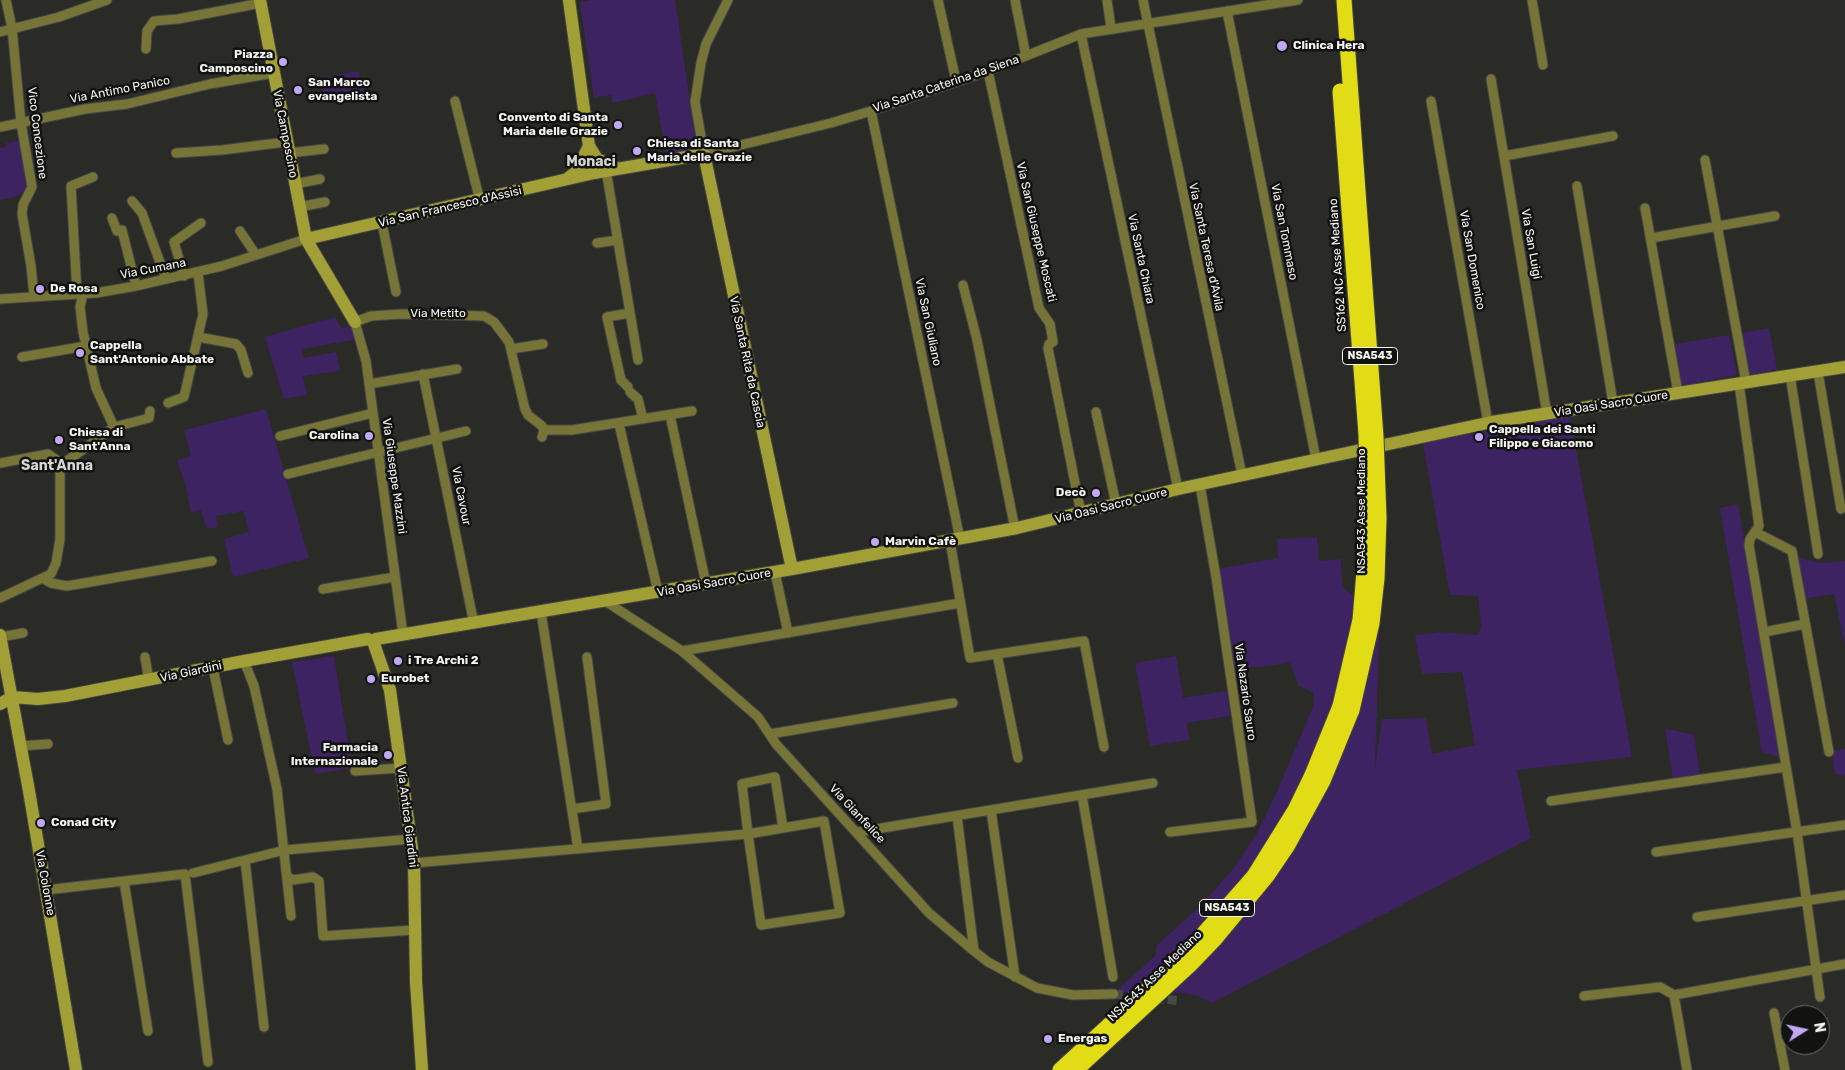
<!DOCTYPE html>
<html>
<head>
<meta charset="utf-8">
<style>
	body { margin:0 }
	#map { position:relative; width:1845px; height:1070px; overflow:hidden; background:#2a2a27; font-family:Rubik,sans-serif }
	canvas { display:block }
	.north { position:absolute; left:1780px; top:1005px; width:50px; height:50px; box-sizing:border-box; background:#121211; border:1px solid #6c6c6b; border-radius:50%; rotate:80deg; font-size:14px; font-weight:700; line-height:20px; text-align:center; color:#f4f4f3 }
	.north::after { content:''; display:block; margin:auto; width:18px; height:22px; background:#c1a8f3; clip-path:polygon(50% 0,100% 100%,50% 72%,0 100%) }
</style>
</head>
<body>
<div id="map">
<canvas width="1845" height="1070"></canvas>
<div class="north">N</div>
</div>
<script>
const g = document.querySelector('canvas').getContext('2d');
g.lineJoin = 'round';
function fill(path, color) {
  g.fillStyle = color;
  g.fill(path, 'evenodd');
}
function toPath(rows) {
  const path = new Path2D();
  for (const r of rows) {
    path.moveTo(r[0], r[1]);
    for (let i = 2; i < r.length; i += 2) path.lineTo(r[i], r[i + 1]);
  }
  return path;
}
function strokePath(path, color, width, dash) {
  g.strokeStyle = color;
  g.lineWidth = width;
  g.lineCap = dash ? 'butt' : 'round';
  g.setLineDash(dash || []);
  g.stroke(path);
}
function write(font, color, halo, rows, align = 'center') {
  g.font = font + ' Rubik,sans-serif';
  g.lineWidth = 5;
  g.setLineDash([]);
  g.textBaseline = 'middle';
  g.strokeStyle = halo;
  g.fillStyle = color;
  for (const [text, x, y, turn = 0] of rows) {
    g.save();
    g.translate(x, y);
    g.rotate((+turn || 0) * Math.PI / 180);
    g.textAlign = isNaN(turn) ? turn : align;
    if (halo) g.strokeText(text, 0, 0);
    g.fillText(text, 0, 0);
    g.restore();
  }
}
fill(toPath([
	[591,0,675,0,697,149,666,155,655,93,613,103,611,95,594,98,580,2],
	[359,71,363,92,325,100,320,78],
	[21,140,30,187,15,197,0,200,0,148,7,146,6,143],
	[335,317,342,329,352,324,358,339,302,349,303,358,336,352,340,371,303,376,307,395,284,399,265,337],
	[1769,328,1777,369,1750,375,1742,333],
	[1729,335,1737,375,1682,385,1675,344],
	[266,409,309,558,233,577,224,539,249,532,244,511,216,516,218,527,207,529,201,510,191,513,185,483,177,461,191,455,184,430],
	[1570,416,1632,757,1517,770,1531,838,1212,1003,1195,995,1169,991,1219,941,1295,800,1253,866,1228,897,1182,947,1158,971,1132,992,1115,992,1156,955,1156,946,1199,907,1234,868,1257,833,1275,796,1313,707,1314,693,1299,686,1290,663,1233,670,1218,569,1278,558,1277,539,1317,537,1319,561,1341,559,1342,584,1346,590,1355,597,1380,606,1375,769,1382,719,1426,718,1432,754,1475,745,1462,672,1422,674,1415,635,1440,632,1478,635,1481,627,1478,596,1450,595,1423,443],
	[1738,504,1767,675,1783,758,1762,752,1721,515,1720,508],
	[1795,556,1820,563,1845,561,1845,646,1834,594,1803,599],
	[334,656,352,768,315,774,292,662],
	[1176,656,1183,698,1227,691,1230,716,1187,723,1189,740,1150,746,1135,663],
	[1665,728,1694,735,1700,775,1673,779],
	[1845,749,1845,776,1835,774,1832,751]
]), '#3d2362');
strokePath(toPath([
	[1114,994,1181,1001]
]), '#484846', 9, [9, 4.5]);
const street = toPath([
	[6,0,12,28,21,123,32,187,23,205,22,214,31,266,34,296],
	[728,0,706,44,701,63,695,102,704,154,831,123,871,111,988,71,1081,34,1298,0],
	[938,0,956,81],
	[1015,0,1026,56],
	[1107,0,1111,28],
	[1143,0,1242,475],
	[1532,0,1543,65],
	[1227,11,1316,459],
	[0,32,59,17,107,0],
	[1081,34,1178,489],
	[146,49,147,31,154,21,178,19,261,3],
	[988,71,1039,308,1050,324,1053,342,1049,344,1048,348,1081,513],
	[1491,79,1547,414],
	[455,101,480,201],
	[1431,101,1488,423],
	[871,111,960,539],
	[0,127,85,109,127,104,210,84,274,73],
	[176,153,222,150,286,142],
	[289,153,324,149],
	[1504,156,1613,136],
	[1705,160,1746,382],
	[606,170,638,360],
	[295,184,320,179],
	[1577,186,1613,403],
	[132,201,142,213,166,279],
	[299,207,325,202],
	[1645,208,1678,393],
	[112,218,117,231,122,230,136,286],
	[382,223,396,292],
	[240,231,256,255],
	[1651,238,1775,216],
	[597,243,618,240],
	[184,276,174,242,201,223],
	[963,285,977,340,1015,529],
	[77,294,71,186,93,177],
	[83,294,80,307,83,332,96,388,114,427],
	[0,299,96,293,136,286,222,266,306,239],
	[198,337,236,344,241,350,248,373],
	[511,349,543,344],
	[22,357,86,346],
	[1818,372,1841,509],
	[423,374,474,624],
	[1790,375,1818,554],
	[369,384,457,369],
	[1739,384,1759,526,1750,539,1749,545,1797,832,1820,997],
	[628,387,621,380,607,317,630,313],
	[630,392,638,399,643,419],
	[168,403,184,397,203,314,198,273],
	[1096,412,1116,504],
	[670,415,706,584],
	[619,424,658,592],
	[544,430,572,430,692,411],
	[280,436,373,413],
	[0,463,48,454,64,465],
	[288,474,466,431],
	[1755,532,1792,551,1829,752],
	[950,541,970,658,1084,641,1104,747],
	[775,572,788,633],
	[44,579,51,583,67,586,212,561],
	[323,589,395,577],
	[0,598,51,574,56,563,60,539,60,471,67,461,114,427,149,418,150,411],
	[605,601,682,651,758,717,776,744,929,913,974,951,988,962,1037,988,1073,995,1114,994],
	[541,612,578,849],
	[1764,632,1805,624],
	[403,634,366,361,355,322,371,316,402,314,484,316,494,322,509,342,525,409,528,415,542,426,544,430,542,437],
	[0,637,23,633],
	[682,651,960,603],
	[997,654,1018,758],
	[145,657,149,681],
	[244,661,254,686,277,789,291,916],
	[213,668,228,740],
	[770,734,953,703],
	[21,746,48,744],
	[355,771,401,768],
	[1082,795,1113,977],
	[1551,801,1786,767],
	[572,809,606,804,587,657],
	[991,810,1015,977],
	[957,816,974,951],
	[858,832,1153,783],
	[1170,832,1252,822,1216,577,1200,485],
	[1656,852,1845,825],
	[245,860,264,1027],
	[414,863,748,834,783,828,824,821,840,913,761,925,748,834,742,784,775,777,783,828],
	[193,873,285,850,411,839],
	[287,876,293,880,313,877,319,881,323,936,414,930],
	[124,881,148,1031],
	[46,890,185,874,208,1062],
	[1697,917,1845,895],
	[1584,996,1660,987,1674,995],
	[1774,1013,1785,1070],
	[1687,1070,1674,995,1845,964]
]);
const secondary = toPath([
	[260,0,306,239,355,322],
	[569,0,589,146,597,159,617,168],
	[567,179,576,172,589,146],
	[306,239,594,173,704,154,792,569],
	[0,635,29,791,76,1070],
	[376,639,792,569,1017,528,1178,489,1492,422,1845,367],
	[374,644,390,690,414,863,416,982,422,1070],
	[0,704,12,697,38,699,65,696,244,661,368,639]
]);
const highway = toPath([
	[1060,1070,1183,957,1254,876,1295,810,1312,775,1340,706],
	[1076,1070,1190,965,1215,939,1267,876,1288,845,1323,781,1352,710]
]);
strokePath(street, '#464644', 11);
strokePath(secondary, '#464644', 14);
strokePath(highway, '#464644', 17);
strokePath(street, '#767537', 9);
strokePath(secondary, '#a19f35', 12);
strokePath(highway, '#e1dc15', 15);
const highwayBridge = toPath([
	[1344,0,1376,437,1379,518,1377,578,1372,623,1352,710],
	[1340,706,1360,620,1368,524,1366,434,1340,91]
]);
strokePath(highwayBridge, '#464644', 17, []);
strokePath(highwayBridge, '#e1dc15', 15);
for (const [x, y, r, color] of [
	[1282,46,6,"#c1a8f3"],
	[283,62,5,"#c1a8f3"],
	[298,90,5,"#c1a8f3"],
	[618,125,5,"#c1a8f3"],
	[637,151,5,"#c1a8f3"],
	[40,289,5,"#c1a8f3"],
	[80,353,5,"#c1a8f3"],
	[369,436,5,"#c1a8f3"],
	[1479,437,5,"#c1a8f3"],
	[59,440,5,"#c1a8f3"],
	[1096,493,5,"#c1a8f3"],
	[875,542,5,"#c1a8f3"],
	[398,661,5,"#c1a8f3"],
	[371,679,5,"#c1a8f3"],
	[388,755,5,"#c1a8f3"],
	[41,823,5,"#c1a8f3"],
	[1048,1039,5,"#c1a8f3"]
]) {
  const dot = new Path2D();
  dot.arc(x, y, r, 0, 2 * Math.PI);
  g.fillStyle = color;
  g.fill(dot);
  strokePath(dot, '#121211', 2);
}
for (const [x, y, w] of [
	[1370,356,55],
	[1227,908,55]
]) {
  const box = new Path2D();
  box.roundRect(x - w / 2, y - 8.5, w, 17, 4);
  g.fillStyle = '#121211';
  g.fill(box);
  strokePath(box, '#f4f4f3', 1);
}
write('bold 11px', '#f4f4f3', null, [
	["NSA543",1370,356],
	["NSA543",1227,908]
]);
write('bold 12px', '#f4f4f3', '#121211', [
	["Clinica Hera",1293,46],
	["Piazza",273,55,"right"],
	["Camposcino",273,69,"right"],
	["San Marco",308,83],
	["evangelista",308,97],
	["Convento di Santa",608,118,"right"],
	["Maria delle Grazie",608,132,"right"],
	["Chiesa di Santa",647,144],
	["Maria delle Grazie",647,158],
	["De Rosa",50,289],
	["Cappella",90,346],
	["Sant'Antonio Abbate",90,360],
	["Cappella dei Santi",1489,430],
	["Filippo e Giacomo",1489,444],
	["Chiesa di",69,433],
	["Sant'Anna",69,447],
	["Carolina",359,436,"right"],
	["Decò",1086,493,"right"],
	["Marvin Cafè",885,542],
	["i Tre Archi 2",408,661],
	["Eurobet",381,679],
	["Farmacia",378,748,"right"],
	["Internazionale",378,762,"right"],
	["Conad City",51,823],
	["Energas",1058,1039]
], 'left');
write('12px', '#f4f4f3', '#121211', [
	["Via Santa Caterina da Siena",946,84,-19],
	["Via Antimo Panico",120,90,-11],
	["Vico Concezione",37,133,83],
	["Via Camposcino",285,134,79],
	["Via San Francesco d'Assisi",450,207,-13],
	["Via San Giuseppe Moscati",1036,232,77],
	["Via San Tommaso",1284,232,79],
	["Via San Luigi",1531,244,80],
	["Via Santa Teresa d'Avila",1206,247,78],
	["Via Santa Chiara",1141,259,78],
	["Via San Domenico",1472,260,80],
	["SS162 NC Asse Mediano",1338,265,-94],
	["Via Cumana",153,269,-11],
	["Via Metito",438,314],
	["Via San Giuliano",928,322,78],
	["Via Santa Rita da Cascia",747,362,78],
	["Via Oasi Sacro Cuore",1611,404,-9],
	["Via Giuseppe Mazzini",394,476,82],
	["Via Cavour",461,496,79],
	["Via Oasi Sacro Cuore",1111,506,-14],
	["NSA543 Asse Mediano",1362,511,-90],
	["Via Oasi Sacro Cuore",714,583,-10],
	["Via Giardini",191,672,-12],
	["Via Nazario Sauro",1245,692,82],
	["Via Gianfelice",857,814,47],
	["Via Antica Giardini",407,817,83],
	["Via Colonne",45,883,80],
	["NSA543 Asse Mediano",1155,976,-44]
]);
write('bold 14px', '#d5d6d2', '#121211', [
	["Monaci",591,162],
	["Sant'Anna",57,466]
]);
</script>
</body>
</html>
